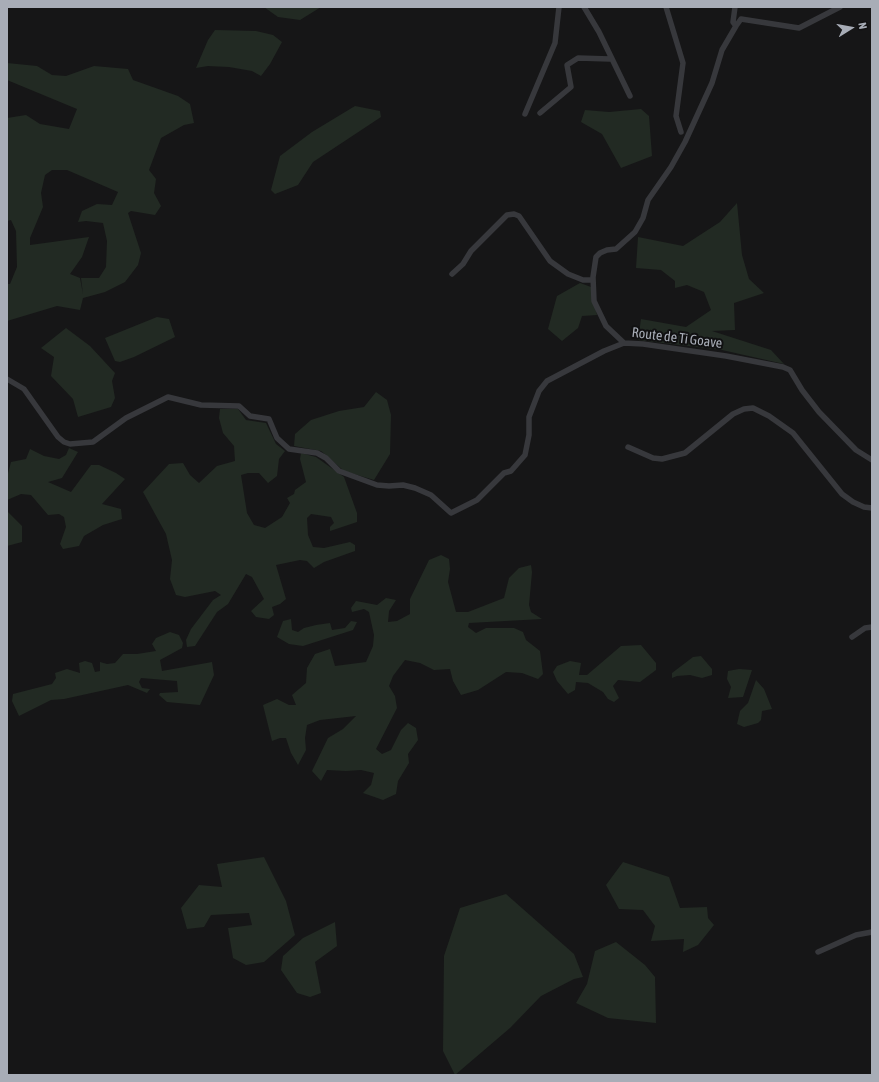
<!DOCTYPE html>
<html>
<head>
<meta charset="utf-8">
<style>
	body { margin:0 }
	#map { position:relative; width:879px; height:1082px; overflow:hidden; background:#161617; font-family:"Asap Condensed",sans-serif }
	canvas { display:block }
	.frame { position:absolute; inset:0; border:8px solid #a8adb7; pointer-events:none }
	.north { position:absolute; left:831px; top:8px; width:40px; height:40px; -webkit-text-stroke:3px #111112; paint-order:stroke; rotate:79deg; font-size:11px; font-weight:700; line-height:16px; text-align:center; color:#a8adb7 }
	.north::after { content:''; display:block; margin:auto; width:14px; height:18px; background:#a8adb7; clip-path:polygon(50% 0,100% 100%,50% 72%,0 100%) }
</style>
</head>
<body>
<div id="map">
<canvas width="879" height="1082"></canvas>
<div class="frame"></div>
<div class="north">N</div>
</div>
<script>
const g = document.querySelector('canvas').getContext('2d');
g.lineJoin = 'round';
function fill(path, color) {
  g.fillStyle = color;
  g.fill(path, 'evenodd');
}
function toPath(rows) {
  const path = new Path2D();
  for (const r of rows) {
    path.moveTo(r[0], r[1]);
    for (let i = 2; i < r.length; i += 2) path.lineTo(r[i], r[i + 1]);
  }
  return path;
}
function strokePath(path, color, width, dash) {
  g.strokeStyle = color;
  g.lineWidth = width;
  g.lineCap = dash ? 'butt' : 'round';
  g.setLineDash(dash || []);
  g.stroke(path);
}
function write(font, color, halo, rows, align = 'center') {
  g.font = font + ' "Asap Condensed",sans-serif';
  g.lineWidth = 4;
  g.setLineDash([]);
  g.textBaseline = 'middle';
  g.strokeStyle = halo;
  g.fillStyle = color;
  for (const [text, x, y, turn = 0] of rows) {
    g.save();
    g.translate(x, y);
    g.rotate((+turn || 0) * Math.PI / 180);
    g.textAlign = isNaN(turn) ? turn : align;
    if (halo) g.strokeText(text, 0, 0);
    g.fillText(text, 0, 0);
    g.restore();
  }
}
fill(toPath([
	[264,7,321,7,300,20,278,17],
	[215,30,256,31,273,35,282,42,270,64,261,76,252,71,229,67,208,66,196,68,208,40],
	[7,63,37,66,52,75,66,76,94,66,128,69,133,80,178,96,190,104,194,123,184,125,161,138,149,170,156,179,154,193,161,206,155,215,131,211,128,213,141,253,138,265,125,282,105,292,83,298,80,310,57,306,7,321,7,284,10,284,17,267,16,231,11,220,7,221,7,118,26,115,40,124,69,129,77,109,7,80],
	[52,170,67,170,118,192,112,205,97,204,82,211,78,222,86,221,103,223,107,241,106,267,99,278,81,278,83,294,80,278,70,274,82,257,89,237,30,245,30,238,43,207,41,193,45,175],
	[355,106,380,111,381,117,313,162,298,185,275,194,271,190,280,156,312,132],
	[641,109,649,116,652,156,621,168,602,134,581,122,585,110,609,112],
	[737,203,742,255,749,279,764,293,734,303,735,330,712,331,771,350,784,364,722,350,638,340,641,319,686,327,711,310,704,292,687,285,675,288,675,281,661,270,636,268,638,237,683,246,720,222],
	[580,283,591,287,597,315,582,316,578,328,562,341,548,329,557,296],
	[157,317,169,319,175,337,134,357,120,362,115,361,105,338],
	[66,328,90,346,115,373,112,381,115,398,111,407,78,417,73,399,51,376,54,357,41,348],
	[376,392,387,400,391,415,390,454,374,480,344,471,321,451,294,446,295,434,311,420,339,411,364,407],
	[220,409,238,409,246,420,266,423,276,444,285,451,279,459,277,476,268,483,259,473,248,473,241,475,247,513,254,525,265,528,282,517,290,503,287,498,294,494,295,490,306,482,300,459,301,453,316,457,344,477,357,513,357,522,330,531,330,527,334,523,331,517,311,514,307,518,308,535,313,547,324,548,350,542,355,545,355,551,324,562,314,568,307,561,300,560,276,565,286,599,280,604,272,607,274,615,269,619,256,617,251,611,264,599,252,577,246,574,228,604,217,612,195,646,187,647,186,640,191,629,213,600,221,595,215,591,185,597,176,595,170,579,172,560,166,534,143,492,169,464,183,463,190,475,199,483,217,466,235,461,234,446,223,433,219,418],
	[69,448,78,452,62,478,48,482,71,492,91,465,99,465,116,473,125,479,102,504,121,509,122,519,103,525,84,536,79,546,63,549,60,544,66,527,64,517,59,514,48,515,31,495,21,494,7,500,7,477,11,462,26,459,30,449,44,456,59,459,66,455],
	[7,511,22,526,22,542,7,546],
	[441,555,449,559,450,569,448,582,456,612,468,612,504,598,509,578,519,568,531,565,532,572,529,605,531,612,542,619,469,623,468,627,476,633,486,628,514,628,523,632,526,640,540,651,543,674,538,679,522,673,506,672,478,690,461,695,453,681,450,669,434,670,420,663,405,660,393,676,389,686,395,696,397,708,376,749,382,754,391,750,401,730,408,723,416,728,418,740,408,754,409,763,398,781,396,794,383,800,363,793,371,785,374,773,361,770,346,771,327,770,321,781,312,771,328,738,343,729,356,716,320,720,307,725,305,738,306,750,298,765,291,753,286,738,280,738,272,741,263,705,277,699,289,705,296,705,292,695,306,683,307,668,315,654,330,649,335,666,366,662,373,646,374,635,369,612,364,609,352,612,351,608,356,601,377,605,386,598,396,600,389,611,388,622,397,621,410,614,410,599,429,560],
	[291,619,292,630,298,632,304,628,316,625,330,623,332,630,345,628,351,621,357,622,353,630,303,646,289,644,277,637,283,621],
	[170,632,179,635,183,643,182,648,160,660,162,671,212,662,214,675,200,705,167,702,159,695,160,693,178,692,177,681,141,678,139,682,142,688,150,689,147,693,128,685,64,699,51,700,19,716,12,701,13,694,52,684,56,678,55,673,67,669,80,673,79,663,85,661,92,663,95,672,100,671,100,662,107,664,115,663,123,654,137,654,156,651,152,644,156,638],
	[641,645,656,663,656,670,640,682,618,680,613,686,619,698,614,702,608,699,603,692,588,683,576,682,575,690,568,694,557,681,553,672,557,666,570,661,581,663,579,675,587,675,621,646],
	[701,656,712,669,712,675,702,678,690,675,677,676,672,678,672,673,693,657],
	[739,669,752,670,743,697,728,698,731,687,727,679,728,671],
	[756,680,764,689,772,709,762,711,761,720,758,723,744,727,737,724,740,711,748,703],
	[264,857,286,901,295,935,264,962,246,965,233,958,228,928,252,925,249,913,211,915,204,927,187,929,181,908,199,885,222,887,217,864],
	[623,862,669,877,680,908,707,907,708,918,714,925,698,945,683,952,684,939,651,941,655,926,643,910,619,909,606,885],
	[506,894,574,954,583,977,574,979,541,996,510,1028,455,1075,443,1051,444,956,460,908],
	[335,922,337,946,315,962,321,993,310,997,297,993,281,970,283,956,303,938],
	[616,942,645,965,655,977,656,1023,608,1018,576,1003,587,984,595,951]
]), '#222a23');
strokePath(toPath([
	[584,7,599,32,630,96],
	[666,7,683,63,676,116,681,132],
	[735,7,733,22,736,26],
	[540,113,571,87,567,65,578,58,610,59],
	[525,114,555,43,559,7],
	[452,274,463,264,471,251,507,215,514,214,519,216,550,261,568,274,583,280,593,280],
	[624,343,606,326,594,301,593,277,596,257,600,253,607,250,616,249,635,232,643,218,648,200,671,167,685,142,712,83,722,50,736,26,741,19,799,28,840,7],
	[7,379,24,389,58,437,64,442,70,444,93,442,126,418,168,397,201,405,239,406,250,416,269,419,277,438,289,449,317,453,326,458,339,471,377,485,389,486,403,485,415,488,431,495,451,513,477,500,504,473,511,471,525,455,529,435,529,417,539,391,547,381,604,351,624,343,643,344,726,356,783,367,790,370,802,390,819,412,856,450,872,460],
	[628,447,653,458,662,459,685,453,733,414,744,409,753,408,769,416,793,433,842,494,853,502,864,507,872,508],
	[852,637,865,628,872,627],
	[818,952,856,935,872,932]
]), '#37383c', 5.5);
write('14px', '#a8adb7', '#111112', [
	["Route de Ti Goave",677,338,7]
]);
</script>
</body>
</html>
